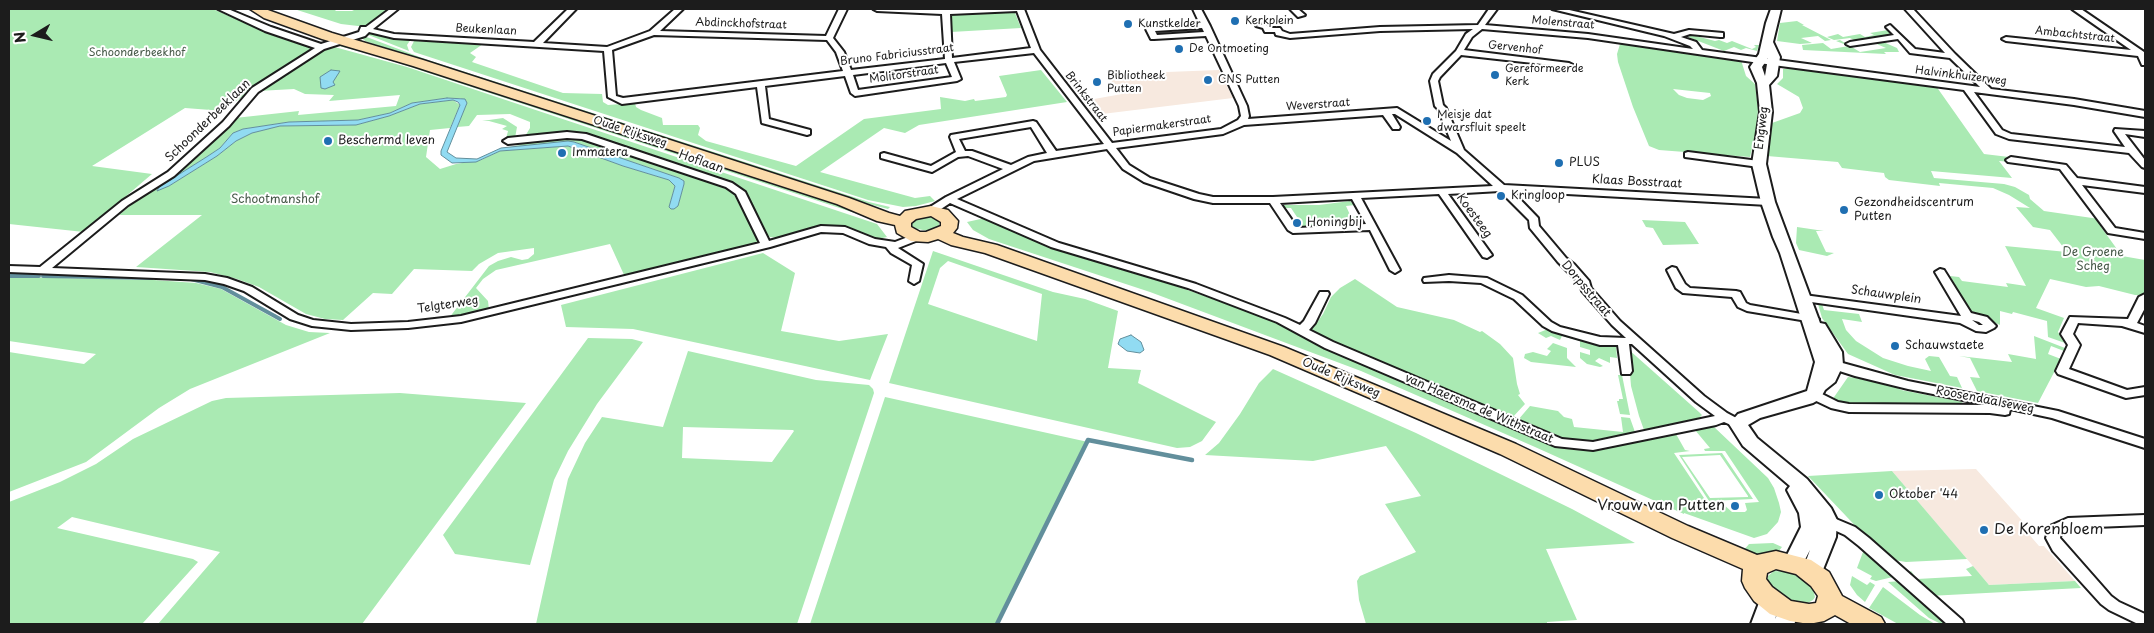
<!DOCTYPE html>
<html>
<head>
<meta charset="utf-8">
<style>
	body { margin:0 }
	#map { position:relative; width:2154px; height:633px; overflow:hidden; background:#fff; font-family:"Playpen Sans",sans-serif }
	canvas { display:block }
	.frame { position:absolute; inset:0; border:10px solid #1c1c1c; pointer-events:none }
	.north { position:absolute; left:10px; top:10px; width:50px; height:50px; -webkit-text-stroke:4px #fff; paint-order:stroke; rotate:261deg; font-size:14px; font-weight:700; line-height:20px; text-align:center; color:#1c1c1c }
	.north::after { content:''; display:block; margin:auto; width:18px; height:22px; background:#1c1c1c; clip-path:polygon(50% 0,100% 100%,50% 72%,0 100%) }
</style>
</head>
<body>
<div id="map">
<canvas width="2154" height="633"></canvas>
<div class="frame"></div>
<div class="north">N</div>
</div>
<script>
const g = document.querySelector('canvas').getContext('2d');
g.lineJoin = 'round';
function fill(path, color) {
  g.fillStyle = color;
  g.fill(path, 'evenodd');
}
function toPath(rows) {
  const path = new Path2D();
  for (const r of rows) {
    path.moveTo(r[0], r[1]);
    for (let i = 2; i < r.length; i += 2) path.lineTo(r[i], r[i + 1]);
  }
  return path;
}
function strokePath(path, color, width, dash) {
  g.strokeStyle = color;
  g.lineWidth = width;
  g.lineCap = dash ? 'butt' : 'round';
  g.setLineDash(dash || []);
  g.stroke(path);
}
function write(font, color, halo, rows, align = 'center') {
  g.font = font + ' "Playpen Sans",sans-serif';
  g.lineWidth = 4;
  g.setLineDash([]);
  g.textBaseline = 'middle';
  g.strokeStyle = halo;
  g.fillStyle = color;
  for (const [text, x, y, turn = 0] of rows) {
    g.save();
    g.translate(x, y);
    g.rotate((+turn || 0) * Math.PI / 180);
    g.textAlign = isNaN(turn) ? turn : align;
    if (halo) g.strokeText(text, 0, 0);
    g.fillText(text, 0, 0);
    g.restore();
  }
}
fill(toPath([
	[1219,70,1233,98,1094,115,1083,101,1122,94,1109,78,1141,73],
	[1976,469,2026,525,2021,525,2039,546,2044,546,2075,581,1989,585,1892,471]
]), '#f7e9df');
fill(toPath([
	[9,9,213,9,259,29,318,46,236,101,224,111,185,108,92,166,152,174,84,232,9,224],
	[294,9,337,9,335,11,352,11,356,9,389,10,368,26,358,26,341,24],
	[1012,12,1015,13,1021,28,951,32,950,17,952,15],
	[1797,21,1804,25,1802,25,1831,40,1825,41,1818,36,1801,38,1812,43,1800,44,1777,41,1780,23],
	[1888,30,1894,36,1858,42,1850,38,1834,40,1827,37,1838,34,1843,37,1860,34,1865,37,1874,35,1870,33],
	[372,33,390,38,411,39,407,45,409,51,366,34],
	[1692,35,1715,41,1719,40,1727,43,1732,41,1752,49,1756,47,1754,45,1759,45,1757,51,1746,48,1741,50,1734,47,1724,51,1688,37],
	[364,36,425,59,869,202,890,207,888,209,857,201,540,100,530,94,492,84,365,41,362,38],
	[1840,40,1860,52,1886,48,1872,42,1881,41,1897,48,1899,52,1884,52,1886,54,1803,50,1802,45,1823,43,1831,49,1849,46,1836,41],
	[414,41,483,44,470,53,476,57,472,62,563,93,602,94,603,102,608,105,635,103,636,107,641,110,662,118,663,125,698,125,700,128,698,135,706,141,796,166,864,119,941,109,940,97,965,101,974,99,975,101,1006,97,1007,95,999,76,1041,70,1067,102,919,125,905,133,884,128,820,172,915,198,930,196,935,201,916,206,903,207,868,200,414,52,411,47],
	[345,43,866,214,876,220,377,56,335,45],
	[1620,44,1741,60,1746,76,1755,84,1758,109,1757,127,1750,157,1659,150,1649,146,1633,107,1618,62,1617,54],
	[1673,89,1710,93,1711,96,1703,100,1687,98,1679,95],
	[331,46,407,67,877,224,887,237,878,239,846,226,830,225,779,238,770,237,764,233,764,227,745,195,739,188,731,183,581,134,524,138,530,128,530,122,510,114,477,115,469,126,457,127,467,103,460,98,447,98,412,103,390,113,358,120,289,122,243,129,233,133,220,148,208,156,159,187,157,190,169,186,217,156,236,141,252,133,280,126,356,125,389,116,420,104,453,100,460,105,450,128,430,130,426,157,440,169,456,164,481,160,500,151,568,146,623,166,669,180,675,186,669,207,678,206,684,184,684,181,679,178,574,142,508,147,520,145,521,143,577,137,733,190,752,224,759,243,625,277,610,244,496,270,483,279,476,288,488,301,489,310,449,318,489,266,498,261,511,257,522,260,528,259,534,254,534,248,498,253,479,264,472,271,414,269,392,294,373,293,343,320,325,319,306,314,259,287,237,279,210,272,136,267,202,215,119,215,235,118,299,111,298,115,396,106,400,95,329,101,334,95,305,94,294,89,258,91,317,51],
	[1790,68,1936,86,1984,154,2009,157,2012,162,1999,161,2012,178,1931,171,1934,178,2004,184,2015,187,2029,195,2030,199,2044,211,2099,219,2103,226,2101,227,2122,256,2145,260,2145,295,2135,295,2099,286,2086,287,2050,279,2036,308,2064,318,2058,332,2065,343,2048,337,2047,321,2013,312,2012,314,2000,311,2000,325,1970,311,1950,276,1959,277,1962,281,2008,287,2006,283,2026,286,2005,246,2067,252,2050,230,2033,227,2016,207,2030,208,2009,195,1993,188,1939,183,1940,186,1889,180,1885,177,1884,173,1842,168,1838,162,1767,156,1772,123,1800,113,1803,108,1799,97,1777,84,1783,78,1783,69],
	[503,118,517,127,515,138,506,139,508,131,502,129,507,126,489,121,482,121],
	[1350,201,1355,205,1346,206,1351,217,1361,216,1363,225,1348,227,1345,222,1312,223,1314,229,1297,228,1290,221,1299,220,1291,208,1282,208,1280,205,1319,205],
	[926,216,939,220,939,226,928,231,913,228,911,222,916,218],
	[985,218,1067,252,1157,279,1280,323,1336,352,1373,369,1555,444,1571,449,1594,451,1676,434,1685,450,1690,451,1674,453,1708,504,1723,504,1732,512,1745,512,1747,510,1745,503,1759,502,1725,451,1705,451,1704,449,1710,448,1695,430,1713,426,1768,478,1774,488,1779,503,1781,512,1778,522,1767,534,1754,538,1684,513,1684,514,1535,447,1361,371,1150,292,989,239,973,230,967,222],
	[1642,220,1685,222,1699,244,1663,245,1653,228,1646,227],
	[1797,227,1824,231,1816,231,1826,252,1834,253,1827,256,1799,250,1796,243],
	[933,251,1053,292,1085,299,1118,311,1108,368,1141,370,1138,383,1216,422,1202,441,1190,447,1177,448,889,383],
	[948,261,1042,294,1037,341,928,304,940,268],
	[763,253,795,273,781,331,839,341,888,334,870,380,633,329,566,327,561,305],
	[9,277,154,280,196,283,221,289,286,325,309,332,330,333,190,389,159,408,86,462,9,492,9,352,84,364,96,354,9,341],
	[1355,279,1397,307,1454,320,1480,332,1482,331,1500,344,1513,358,1517,384,1520,394,1518,395,1525,404,1511,419,1367,359,1310,332,1323,314,1331,297,1340,288],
	[1818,304,1822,304,1824,310,1859,314,1862,322,1842,319,1846,330,1856,341,1883,358,1908,366,1931,371,1925,359,1929,356,1939,357,1950,376,1957,377,1962,388,1895,375,1848,354,1822,318],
	[1548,329,1597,345,1616,346,1617,358,1610,357,1610,363,1599,358,1595,361,1603,366,1600,367,1587,364,1580,358,1580,352,1590,355,1590,350,1580,347,1580,341,1562,336,1560,340,1551,336,1546,338,1538,333],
	[2034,336,2065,348,2064,351,2051,346,2048,354,2061,359,2038,403,1977,391,1970,377,1980,378,1970,358,1959,356,2012,362,2008,354,2036,359],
	[588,338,632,339,643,342,597,404,568,451,554,480,530,565,455,554,443,535],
	[1553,343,1567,348,1567,358,1576,367,1531,362,1524,358,1525,354,1533,352,1547,356,1551,351,1547,349],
	[1628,349,1699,412,1702,415,1699,418,1644,430,1639,416,1631,386],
	[688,351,816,380,869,385,873,389,874,393,797,624,536,624,568,479,585,443,602,417,663,427],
	[683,427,793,430,794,431,772,462,682,458],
	[1273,369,1416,433,1572,509,1635,543,1546,549,1577,620,1547,622,1547,624,1366,624,1359,600,1357,581,1360,576,1416,552,1385,504,1421,496,1386,446,1313,461,1205,455,1219,443,1240,414,1259,383],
	[1618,375,1622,375,1630,415,1620,414,1617,401,1619,401,1619,399,1623,399],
	[1848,377,1856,378,1896,387,1901,390,1963,402,1956,406,1850,406,1832,400],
	[400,393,526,403,362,624,158,624,220,552,72,517,57,528,193,559,198,562,142,624,9,624,9,502,60,482,96,464,133,439,212,401,226,398],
	[885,397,1088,442,995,624,810,624],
	[1530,406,1558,411,1564,417,1572,419,1574,427,1623,432,1621,417,1630,418,1635,432,1589,441,1566,439,1518,420],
	[1722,453,1753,499,1709,501,1679,455],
	[1720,455,1748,496,1748,497,1710,498,1682,457],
	[1892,471,1967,559,1906,562,1894,560,1865,536,1808,476],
	[1773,543,1782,547,1778,552,1762,555,1743,551,1749,544],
	[1868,551,1897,576,1876,581,1870,579,1872,576,1857,568,1863,552],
	[1973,566,1989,585,2075,581,2081,588,1929,596,1907,574,1911,571,1917,579,1972,576,1966,569],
	[1774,571,1790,572,1801,577,1813,589,1815,597,1813,600,1806,604,1789,602,1767,584,1768,576],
	[1852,576,1867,585,1870,582,1875,585,1865,602,1857,595,1850,585],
	[1902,581,1951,624,1941,624,1929,618,1888,582],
	[1883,587,1920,615,1935,624,1898,624,1869,608]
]), '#aaeab3');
const water = toPath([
	[331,70,340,71,333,82,335,85,325,89,321,88,320,77,331,70],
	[447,98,465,99,467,103,447,152,456,158,477,159,501,148,568,141,574,142,679,178,684,181,684,184,678,206,674,209,671,209,669,207,675,186,669,180,623,166,568,146,500,151,476,162,452,163,441,155,441,151,460,105,458,102,453,100,420,104,389,116,356,125,280,126,252,133,236,141,217,156,169,186,157,191,159,187,208,156,220,148,233,133,243,129,289,122,358,120,390,113,412,103,447,98],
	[1131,335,1141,342,1144,350,1140,353,1127,351,1118,344,1120,339,1131,335]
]);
fill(water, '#91dbf2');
strokePath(water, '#628f9c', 1);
strokePath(toPath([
	[9,276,39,276],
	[43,276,152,278],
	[191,279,222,287,280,319]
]), '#628f9c', 4);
strokePath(toPath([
	[997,624,1088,440,1192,460]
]), '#628f9c', 4.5);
const street = toPath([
	[218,9,228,9,271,27,321,44,359,32,361,27,366,27,390,9,398,9,373,29,394,34,534,42,568,9,576,9,543,43,607,47,650,31,675,9,683,9,660,31,826,36,839,9,847,9,833,38,844,52,851,70,945,59,942,14,877,11,873,9,1024,9,1040,50,1112,143,1221,129,1238,120,1241,116,1239,106,1206,36,1154,39,1151,39,1146,29,1150,27,1200,24,1193,9,1201,9,1210,26,1247,106,1249,116,1248,119,1397,108,1451,141,1438,109,1435,106,1430,81,1433,74,1456,51,1466,34,1473,29,1380,31,1290,38,1276,35,1275,32,1265,32,1263,28,1256,26,1265,24,1270,28,1280,28,1282,31,1290,34,1380,27,1478,25,1489,9,1497,9,1485,25,1588,34,1693,49,1690,46,1664,36,1552,9,1565,9,1674,34,1689,30,1723,33,1723,37,1720,37,1690,34,1681,37,1696,42,1702,50,1980,87,1950,58,1910,53,1898,39,1850,46,1846,44,1850,42,1894,35,1886,27,1890,25,1915,49,1945,53,1905,9,1913,9,1955,54,1991,89,2074,99,2145,111,2145,117,2074,105,1974,92,2002,130,2011,134,2125,147,2114,131,2115,129,2145,131,2145,137,2125,134,2145,160,2145,168,2142,167,2129,153,2009,139,1996,134,1964,90,1773,65,1588,38,1482,29,1472,37,1464,50,1569,63,1573,65,1569,67,1461,55,1440,77,1438,81,1443,105,1446,108,1464,150,1504,185,1768,199,1773,202,1768,205,1512,191,1538,218,1539,226,1566,258,1574,264,1589,281,1591,288,1620,321,1704,396,1727,413,1742,421,1744,424,1742,427,1738,428,1724,422,1716,425,1593,450,1555,446,1325,348,1277,322,1188,288,1051,247,950,203,935,213,927,213,926,211,927,209,946,197,1003,169,968,156,958,157,932,172,881,158,881,154,884,153,931,166,956,152,950,137,951,135,1033,121,1036,122,1056,151,1104,144,1034,53,954,62,961,79,957,81,855,96,851,93,845,76,765,86,769,119,810,130,810,134,807,135,762,123,757,87,622,104,608,97,604,51,394,38,369,32,365,36,324,49,258,92,229,126,174,176,128,205,52,268,205,274,227,278,252,287,298,315,313,320,351,324,408,322,461,316,760,243,736,194,726,187,582,139,567,138,508,144,503,141,508,138,567,132,586,134,732,183,745,192,769,241,821,226,845,227,875,239,895,242,913,235,921,235,922,237,921,239,898,248,923,264,919,281,914,284,909,281,912,265,891,253,886,247,869,244,843,233,821,232,770,247,461,322,408,328,351,330,312,326,290,319,244,291,224,284,205,280,9,272,9,266,40,267,122,201,168,172,223,122,252,88,315,48,265,31,218,9],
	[1017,11,1031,48,952,58,950,14,1017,11],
	[1202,28,1204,32,1157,35,1155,31,1202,28],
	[654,35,827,40,836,52,843,71,623,98,616,96,612,50,654,35],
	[946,63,952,77,858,90,853,75,946,63],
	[1392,114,1395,114,1457,153,1493,186,1273,197,1213,197,1199,194,1150,178,1129,165,1116,148,1223,134,1244,125,1383,115,1393,129,1399,129,1400,127,1392,114],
	[1031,127,1047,153,1028,157,1011,165,972,151,965,151,959,139,1031,127],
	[1107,149,1123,169,1144,182,1194,199,1213,203,1270,203,1288,230,1293,233,1370,230,1390,270,1395,273,1400,270,1361,198,1439,194,1483,257,1487,258,1492,255,1448,194,1500,191,1529,220,1530,228,1558,262,1580,284,1582,291,1612,325,1626,338,1600,337,1560,327,1551,322,1522,295,1487,278,1449,275,1424,278,1423,280,1424,282,1449,281,1481,283,1514,299,1543,326,1552,331,1600,345,1618,345,1622,374,1630,374,1632,371,1629,344,1632,344,1696,402,1715,416,1593,442,1562,439,1333,342,1309,330,1315,323,1329,294,1328,292,1320,292,1304,321,1300,325,1285,318,1196,284,1059,243,957,199,1034,161,1107,149],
	[1352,199,1366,224,1299,228,1296,226,1280,203,1352,199],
	[1290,9,1298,9,1305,15,1298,17,1290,9],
	[2072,9,2081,9,2144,52,2145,65,2142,65,2138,56,2006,41,2002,39,2006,37,2131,50,2072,9],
	[1688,152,1759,161,1764,164,1759,167,1685,157,1685,153,1688,152],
	[2011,157,2066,165,2077,178,2145,187,2145,193,2082,185,2115,228,2145,233,2145,239,2108,233,2060,169,2008,162,2006,160,2011,157],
	[1672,267,1676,268,1685,284,1690,288,1736,291,1740,292,1746,303,1750,305,1813,316,1819,319,1813,322,1747,311,1738,307,1732,297,1683,293,1676,288,1667,270,1672,267],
	[1940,269,1944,270,1971,313,1987,317,1996,326,1994,328,1986,332,1976,331,1960,323,1804,301,1798,298,1804,295,1961,316,1935,272,1940,269],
	[1972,320,1979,322,1983,325,1979,325,1972,320],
	[2145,294,2145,308,2137,323,2145,326,2145,333,2122,326,2078,323,2073,334,2080,345,2069,369,2127,390,2145,387,2145,395,2126,398,2058,374,2056,371,2068,345,2061,334,2070,317,2128,319,2139,297,2145,294],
	[1828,359,1908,381,2058,411,2145,439,2145,448,2052,418,2010,409,2009,414,2005,415,1990,413,1849,412,1831,408,1810,398,1808,395,1810,392,1818,392,1838,402,1849,404,1988,405,1908,389,1855,376,1824,366,1822,363,1824,360,1828,359],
	[1824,514,1855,527,1869,538,1962,620,1964,624,1947,624,1859,546,1845,535,1819,523,1817,519,1819,515,1824,514],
	[2145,515,2145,525,2070,528,2061,533,2060,538,2111,596,2119,602,2145,614,2145,624,2138,624,2109,610,2101,604,2053,551,2046,538,2050,526,2068,518,2145,515]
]);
const secondary = toPath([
	[1771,9,1781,9,1773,42,1780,57,1777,76,1769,85,1772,112,1766,164,1775,202,1820,323,1825,324,1842,352,1843,365,1835,382,1825,390,1820,399,1813,403,1760,418,1748,425,1757,438,1807,479,1831,508,1837,520,1836,537,1822,572,1819,578,1812,580,1805,578,1802,572,1810,550,1800,569,1793,571,1786,569,1783,563,1801,527,1799,513,1787,490,1790,486,1743,446,1729,424,1738,414,1807,391,1815,362,1780,253,1773,237,1761,202,1752,164,1760,112,1757,83,1750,67,1759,54,1766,23,1771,9],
	[1768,58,1765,76,1762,67,1768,58],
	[1770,593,1778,595,1781,601,1775,619,1782,605,1790,602,1798,605,1801,611,1794,624,1751,624,1762,595,1770,593]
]);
const primary = toPath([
	[250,9,265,9,332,33,423,60,849,198,889,213,900,216,905,211,931,206,948,210,958,221,957,228,953,233,963,237,997,245,1284,347,1516,444,1688,526,1757,555,1776,551,1811,560,1829,572,1842,596,1881,617,1885,624,1851,624,1835,615,1824,621,1809,624,1790,621,1770,614,1754,601,1745,588,1742,581,1743,569,1672,538,1500,454,1270,355,985,253,951,245,938,239,928,242,911,241,897,233,895,225,877,221,837,204,413,66,322,39,264,18,250,9],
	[931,216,941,222,941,226,926,232,920,232,911,227,911,223,916,219,931,216],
	[1776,569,1796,574,1811,586,1818,596,1816,603,1809,604,1791,601,1772,587,1766,579,1767,573,1776,569]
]);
strokePath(street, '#1c1c1c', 4);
strokePath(secondary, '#1c1c1c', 4);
strokePath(primary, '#1c1c1c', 3);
fill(street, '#fff');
fill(secondary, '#fff');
fill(primary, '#fcdcac');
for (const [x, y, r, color] of [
	[1235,21,5,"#1f6fb2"],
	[1128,24,5,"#1f6fb2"],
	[1179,49,5,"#1f6fb2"],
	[1495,75,5,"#1f6fb2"],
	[1208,80,5,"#1f6fb2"],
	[1097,82,5,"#1f6fb2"],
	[1427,121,5,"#1f6fb2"],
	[328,141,5,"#1f6fb2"],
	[562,153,5,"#1f6fb2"],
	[1559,163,5,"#1f6fb2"],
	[1501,196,5,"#1f6fb2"],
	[1844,210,5,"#1f6fb2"],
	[1297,223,5,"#1f6fb2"],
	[1895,346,5,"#1f6fb2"],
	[1879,495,5,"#1f6fb2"],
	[1735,506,5,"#1f6fb2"],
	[1984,530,5,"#1f6fb2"]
]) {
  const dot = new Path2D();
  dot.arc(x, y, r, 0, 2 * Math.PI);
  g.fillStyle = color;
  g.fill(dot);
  strokePath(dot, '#fff', 2);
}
write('11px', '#1c1c1c', '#fff', [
	["Kerkplein",1245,21],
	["Kunstkelder",1138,24],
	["De Ontmoeting",1189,49],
	["Gereformeerde",1505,69],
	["Kerk",1505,82],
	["Bibliotheek",1107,76],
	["Putten",1107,89],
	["CNS Putten",1218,80],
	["Meisje dat",1437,115],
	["dwarsfluit speelt",1437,128]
], 'left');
write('11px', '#1c1c1c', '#fff', [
	["Molenstraat",1563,23,5],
	["Abdinckhofstraat",741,24,2],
	["Beukenlaan",486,30,3],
	["Ambachtstraat",2075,35,6],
	["Gervenhof",1515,48,6],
	["Bruno Fabriciusstraat",897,55,-7],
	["Molitorstraat",904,75,-8],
	["Halvinkhuizerweg",1961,76,7],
	["Brinkstraat",1086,97,52],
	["Weverstraat",1318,105,-4],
	["Papiermakerstraat",1162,126,-8],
	["Oude Rijksweg",630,132,18]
]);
write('11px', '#475a49', '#fff', [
	["Schoonderbeekhof",137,53]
]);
write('12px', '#1c1c1c', '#fff', [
	["Schoonderbeeklaan",208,121,-44],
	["Engweg",1762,128,-83],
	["Hoflaan",701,162,19],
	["Klaas Bosstraat",1637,182,3],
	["Koesteeg",1474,216,54],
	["Dorpsstraat",1586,289,50],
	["Schauwplein",1886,295,8],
	["Telgterweg",448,305,-9],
	["Oude Rijksweg",1341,378,23],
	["Roosendaalseweg",1985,400,11],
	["van Haersma de Withstraat",1479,409,23]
]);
write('12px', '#1c1c1c', '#fff', [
	["Beschermd leven",338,141],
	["Immatera",572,153],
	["PLUS",1569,163],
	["Kringloop",1511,196],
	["Gezondheidscentrum",1854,203],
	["Putten",1854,217],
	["Honingbij",1307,223],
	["Schauwstaete",1905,346],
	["Oktober '44",1889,495]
], 'left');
write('12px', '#475a49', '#fff', [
	["Schootmanshof",275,200],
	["De Groene",2093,253],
	["Scheg",2093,267]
]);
write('15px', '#1c1c1c', '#fff', [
	["Vrouw van Putten",1725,506],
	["De Korenbloem",1994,530,"left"]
], 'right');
</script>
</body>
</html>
